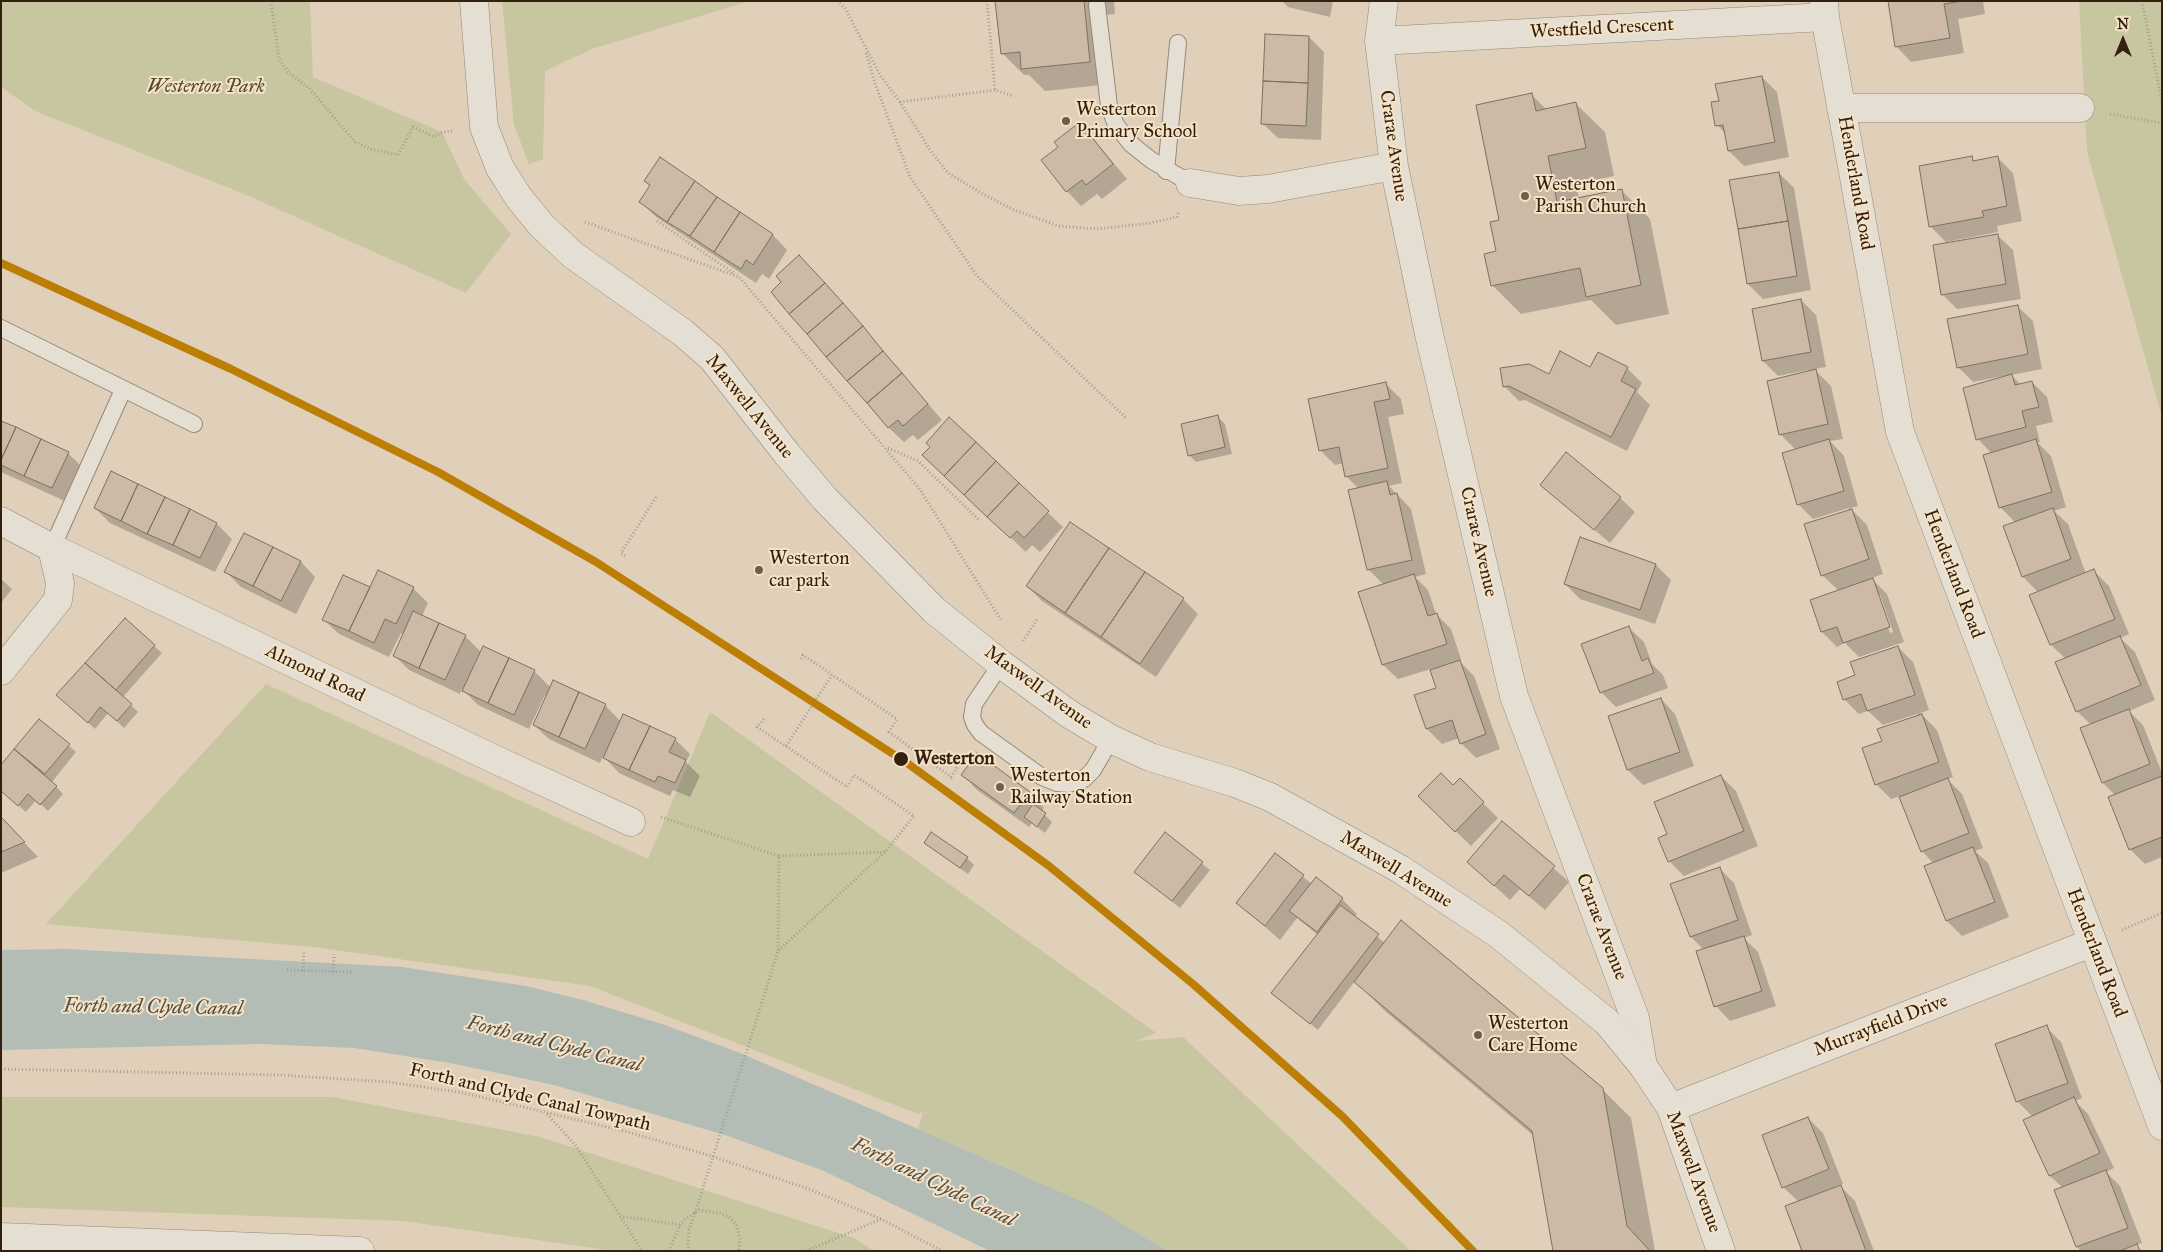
<!DOCTYPE html>
<html>
<head>
<meta charset="utf-8">
<style>
	body { margin:0 }
	#map { position:relative; width:2163px; height:1252px; overflow:hidden; background:#e0d0b9; font-family:"IM FELL Great Primer",serif }
	canvas { display:block }
	.frame { position:absolute; inset:0; border:2px solid #34200f; pointer-events:none }
	.north { position:absolute; left:2098px; top:15px; width:50px; height:50px; -webkit-text-stroke:4px #f5e3c8; paint-order:stroke; rotate:0deg; font-size:14px; font-weight:700; line-height:20px; text-align:center; color:#34200f }
	.north::after { content:''; display:block; margin:auto; width:18px; height:22px; background:#34200f; clip-path:polygon(50% 0,100% 100%,50% 72%,0 100%) }
</style>
</head>
<body>
<div id="map">
<canvas width="2163" height="1252"></canvas>
<div class="frame"></div>
<div class="north">N</div>
</div>
<script>
const g = document.querySelector('canvas').getContext('2d');
g.lineJoin = 'round';
function fill(path, color) {
  g.fillStyle = color;
  g.fill(path, 'evenodd');
}
function toPath(rows) {
  const path = new Path2D();
  for (const r of rows) {
    path.moveTo(r[0], r[1]);
    for (let i = 2; i < r.length; i += 2) path.lineTo(r[i], r[i + 1]);
  }
  return path;
}
function strokePath(path, color, width, dash) {
  g.strokeStyle = color;
  g.lineWidth = width;
  g.lineCap = dash ? 'butt' : 'round';
  g.setLineDash(dash || []);
  g.stroke(path);
}
function write(font, color, halo, rows, align = 'center') {
  g.font = font + ' "IM FELL Great Primer",serif';
  g.lineWidth = 4;
  g.setLineDash([]);
  g.textBaseline = 'middle';
  g.strokeStyle = halo;
  g.fillStyle = color;
  for (const [text, x, y, turn = 0] of rows) {
    g.save();
    g.translate(x, y);
    g.rotate((+turn || 0) * Math.PI / 180);
    g.textAlign = isNaN(turn) ? turn : align;
    if (halo) g.strokeText(text, 0, 0);
    g.fillText(text, 0, 0);
    g.restore();
  }
}
fill(toPath([
	[1,1,310,1,313,77,442,132,464,179,511,234,466,293,242,193,35,111,1,87],
	[502,1,750,1,592,49,545,71,543,159,529,164,514,125],
	[2079,1,2162,1,2162,417,2087,152],
	[266,684,648,859,710,712,1156,1033,1136,1041,1183,1037,1411,1251,1167,1251,1097,1208,918,1129,923,1112,918,1114,590,986,314,947,46,924],
	[1,1097,333,1097,540,1137,854,1238,874,1251,614,1251,403,1221,1,1207]
]), '#c8c6a0');
fill(toPath([
	[66,949,402,967,526,986,583,1000,662,1024,740,1053,918,1129,1097,1208,1167,1251,990,1251,824,1171,725,1135,554,1085,450,1063,354,1048,261,1044,1,1050,1,950]
]), '#b3bdb6');
fill(toPath([
	[996,1,1114,1,1115,14,1104,15,1111,84,1045,91,1029,75,1024,75,1002,53],
	[1282,1,1333,1,1330,17,1288,7],
	[1889,1,1983,1,1985,14,1958,19,1964,53,1911,62,1897,47],
	[1309,37,1324,52,1321,140,1278,138,1263,124],
	[1762,77,1777,92,1789,157,1744,166,1729,151,1726,134,1717,125,1720,102],
	[1532,95,1547,110,1576,104,1605,132,1614,176,1576,184,1579,199,1622,191,1650,219,1669,314,1616,325,1591,300,1521,314,1492,285,1501,221],
	[1080,123,1127,179,1102,199,1097,194,1081,206,1067,191,1060,147],
	[1971,157,1976,162,1998,158,2013,173,2022,221,1997,226,1998,232,1946,242,1931,227,1920,167],
	[661,159,773,235,787,250,769,279,762,274,756,283,656,217,641,202,651,187,645,181],
	[1779,173,1794,188,1811,290,1763,299,1748,284],
	[1998,236,2013,250,2021,299,1957,309,1942,294],
	[814,271,942,420,918,440,913,435,904,442,889,428,772,292],
	[1801,300,1816,315,1826,367,1814,369,1831,386,1843,439,1830,441,1844,456,1858,506,1850,508,1867,525,1883,574,1871,578,1887,594,1904,642,1859,657,1845,643,1837,647,1822,632,1839,591,1822,575,1849,508,1813,519,1798,504,1796,450,1780,434,1808,370,1778,376,1763,361,1754,310],
	[1877,595,1880,595,1893,632,1890,633],
	[2018,307,2033,321,2042,369,2011,375,2021,385,2032,382,2047,397,2053,422,2036,426,2040,442,2037,442,2051,456,2066,507,2054,511,2068,524,2086,574,2094,571,2109,586,2129,634,2120,638,2135,652,2155,700,2129,711,2143,725,2162,773,2162,857,2145,864,2130,849,2116,796,2103,783,2082,729,2091,725,2077,711,2066,659,2051,645,2031,596,2039,593,2023,577,2016,523,2000,507,1992,454,1978,439,2003,376,1973,382,1958,367],
	[1591,368,1627,368,1642,383,1637,392,1650,405,1627,451,1525,400,1519,401,1504,386],
	[1386,384,1401,399,1404,414,1388,417,1402,483,1389,486,1411,509,1426,574,1415,577,1428,590,1436,614,1451,629,1461,659,1458,660,1474,676,1500,749,1476,758,1461,743,1459,738,1442,744,1427,729,1416,696,1438,689,1431,669,1398,679,1383,665,1360,593,1384,585,1368,569,1359,489,1347,477,1344,463,1335,465,1320,450],
	[1218,417,1225,424,1232,454,1196,462,1189,455],
	[949,419,1063,527,1040,552,1032,545,1026,552,938,470,931,447],
	[1,423,68,453,83,468,67,502,1,472],
	[1541,485,1620,498,1635,512,1610,543],
	[95,508,217,524,232,539,215,572,110,523],
	[1070,524,1183,599,1198,614,1156,677,1042,601,1027,586],
	[245,535,301,562,315,577,296,614,241,587,226,572],
	[1656,565,1671,580,1655,624,1580,599,1565,584],
	[1,579,12,589,1,603],
	[413,588,428,603,422,616,465,636,481,652,483,648,534,671,551,688,605,705,621,722,675,739,690,754,686,762,700,776,690,797,673,790,670,796,619,773,603,756,600,763,549,739,534,725,548,696,545,695,529,729,478,705,462,689,460,694,409,670,394,655,404,635,401,633,389,657,339,634,324,620,370,589],
	[125,620,162,653,123,697,138,712,124,728,108,713,95,729,58,695],
	[1629,628,1644,642,1652,664,1663,675,1668,688,1616,707,1601,692],
	[1898,647,1913,662,1929,710,1920,713,1937,730,1953,777,1947,779,1962,794,1983,848,1975,851,1988,863,2009,917,1962,936,1947,921,1926,867,1934,864,1922,851,1900,796,1891,799,1876,784,1884,742,1918,716,1917,714,1883,725,1868,711,1859,714,1844,699,1856,676],
	[1661,699,1675,714,1694,766,1643,785,1628,770],
	[39,720,76,752,52,782,63,794,48,811,36,800,26,812,1,790,1,766],
	[963,775,1029,793,1044,808,1041,811,1052,822,1045,833,1032,823,1029,827,977,790],
	[1721,776,1736,791,1758,846,1684,876,1669,861,1668,835],
	[1460,780,1498,818,1471,846,1420,796,1453,787],
	[1,818,38,857,1,873],
	[1502,823,1569,882,1545,910,1520,889,1510,900,1468,862],
	[1166,834,1210,870,1180,908,1136,872],
	[926,843,967,858,974,865,968,874],
	[1275,855,1312,884,1316,879,1342,899,1357,914,1354,918,1385,943,1602,1089,1631,1118,1655,1251,1554,1251,1534,1136,1385,1011,1355,981,1318,1030,1273,993,1318,935,1297,918,1280,940,1238,903],
	[1719,868,1734,883,1752,935,1744,938,1758,952,1776,1006,1730,1021,1716,1006,1704,950,1691,937],
	[2046,1027,2061,1042,2082,1098,2075,1101,2088,1114,2114,1168,2106,1172,2120,1186,2142,1243,2136,1245,2142,1251,2081,1251,2077,1247,2056,1191,2063,1188,2050,1176,2025,1121,2033,1117,2017,1101],
	[1808,1118,1823,1133,1843,1184,1839,1185,1855,1201,1874,1251,1803,1251,1799,1202,1783,1187]
]), '#0003');
const building = toPath([
	[995,1,1084,1,1090,62,1021,69,1020,52,1001,54,995,1],
	[1888,1,1962,1,1944,4,1950,38,1895,47,1888,1],
	[1265,34,1309,36,1308,83,1263,81,1265,34],
	[1762,76,1775,142,1728,151,1723,125,1715,126,1711,102,1719,101,1715,84,1762,76],
	[1263,81,1308,83,1306,126,1261,124,1263,81],
	[1532,93,1536,111,1576,102,1586,148,1548,156,1557,202,1622,189,1641,285,1586,297,1580,268,1491,286,1484,254,1496,251,1490,222,1499,220,1476,105,1532,93],
	[1080,122,1113,164,1086,185,1082,180,1066,192,1041,160,1058,147,1054,142,1080,122],
	[1972,156,1973,161,1998,156,2007,206,1982,211,1984,217,1929,227,1919,166,1972,156],
	[660,157,695,181,667,222,639,202,650,185,644,181,660,157],
	[1779,172,1788,221,1738,229,1729,180,1779,172],
	[695,181,717,197,690,236,667,222,695,181],
	[717,197,740,212,714,252,690,236,717,197],
	[740,212,773,234,753,265,746,260,741,269,714,252,740,212],
	[1788,221,1797,276,1747,284,1738,229,1788,221],
	[1998,234,2006,284,1941,295,1933,245,1998,234],
	[799,255,825,283,789,314,771,292,781,282,776,276,799,255],
	[825,283,843,303,807,334,789,314,825,283],
	[1801,299,1811,352,1762,361,1752,309,1801,299],
	[843,303,863,326,826,357,807,334,843,303],
	[2018,305,2028,354,1957,368,1947,319,2018,305],
	[863,326,883,351,847,381,826,357,863,326],
	[883,351,902,373,867,403,847,381,883,351],
	[1560,351,1590,367,1598,352,1628,367,1621,381,1636,389,1611,437,1509,386,1503,387,1500,368,1529,364,1549,374,1560,351],
	[1816,369,1828,424,1779,435,1767,381,1816,369],
	[902,373,928,404,903,426,898,420,888,428,867,403,902,373],
	[2012,374,2015,385,2032,381,2039,407,2022,411,2026,427,1976,440,1963,388,2012,374],
	[1386,382,1390,399,1374,402,1388,468,1345,477,1339,447,1319,451,1308,399,1386,382],
	[1218,415,1225,447,1188,456,1181,424,1218,415],
	[949,417,976,442,944,476,922,455,930,447,926,443,949,417],
	[1,421,16,427,1,460,1,421],
	[16,427,41,439,24,476,1,465,1,460,16,427],
	[41,439,69,452,52,488,24,476,41,439],
	[1829,439,1844,491,1797,505,1782,453,1829,439],
	[2036,439,2052,492,1999,508,1983,455,2036,439],
	[976,442,996,461,964,495,944,476,976,442],
	[1566,452,1621,497,1594,530,1540,485,1566,452],
	[996,461,1019,483,987,517,964,495,996,461],
	[111,471,138,484,121,521,94,508,111,471],
	[1387,481,1390,495,1397,493,1412,560,1367,570,1348,490,1387,481],
	[1019,483,1049,511,1024,538,1017,531,1010,538,987,517,1019,483],
	[138,484,165,497,147,534,121,521,138,484],
	[165,497,190,509,173,545,147,534,165,497],
	[2053,508,2071,559,2022,577,2003,526,2053,508],
	[190,509,217,523,200,558,173,545,190,509],
	[1852,509,1869,559,1821,576,1804,524,1852,509],
	[1070,522,1109,548,1065,613,1026,586,1070,522],
	[244,533,273,547,253,586,224,572,244,533],
	[1580,537,1656,564,1640,610,1564,584,1580,537],
	[273,547,301,561,281,601,253,586,273,547],
	[1109,548,1145,572,1101,637,1065,613,1109,548],
	[2094,569,2115,619,2050,645,2029,595,2094,569],
	[378,570,414,587,396,624,385,619,374,643,349,631,378,570],
	[1145,572,1184,598,1140,664,1101,637,1145,572],
	[1414,574,1428,616,1437,613,1447,644,1382,665,1358,592,1414,574],
	[343,575,370,587,349,631,322,620,343,575],
	[1873,578,1890,627,1843,643,1837,627,1821,632,1810,600,1873,578],
	[413,611,439,623,419,668,393,656,413,611],
	[125,618,155,645,116,690,85,663,125,618],
	[439,623,466,635,445,680,419,668,439,623],
	[1629,626,1642,661,1648,658,1654,673,1600,693,1581,644,1629,626],
	[2120,636,2141,685,2076,712,2055,662,2120,636],
	[483,646,509,658,488,703,462,691,483,646],
	[1898,646,1915,695,1867,711,1861,694,1843,700,1837,682,1855,675,1850,662,1898,646],
	[509,658,535,670,514,715,488,703,509,658],
	[1460,660,1486,734,1460,744,1452,720,1426,729,1414,695,1436,688,1430,670,1460,660],
	[85,663,132,704,117,721,100,707,88,723,56,695,85,663],
	[553,680,579,692,559,737,533,725,553,680],
	[579,692,606,704,585,749,559,737,579,692],
	[1661,698,1680,752,1627,770,1608,716,1661,698],
	[2129,709,2150,764,2102,783,2080,728,2129,709],
	[623,714,650,726,629,770,603,758,623,714],
	[1922,714,1939,762,1875,785,1862,748,1882,741,1877,729,1922,714],
	[39,719,70,744,45,774,14,749,39,719],
	[650,726,676,738,669,752,686,760,675,783,658,776,655,782,629,770,650,726],
	[14,749,57,786,40,805,28,794,18,806,1,791,1,765,14,749],
	[977,753,1030,792,1014,813,961,775,977,753],
	[1441,773,1453,785,1460,778,1484,802,1455,832,1418,796,1441,773],
	[1721,775,1744,831,1668,862,1658,838,1667,834,1654,802,1721,775],
	[2162,776,2162,837,2129,850,2108,797,2162,776],
	[1948,778,1969,833,1921,852,1899,797,1948,778],
	[1033,804,1046,813,1037,827,1024,817,1033,804],
	[1,817,25,842,1,852,1,817],
	[1502,821,1555,866,1529,896,1504,875,1494,886,1467,862,1502,821],
	[931,832,968,857,960,868,924,843,931,832],
	[1165,832,1203,862,1172,901,1134,872,1165,832],
	[1973,847,1995,902,1946,921,1924,866,1973,847],
	[1275,853,1304,875,1265,926,1236,903,1275,853],
	[1720,867,1738,920,1690,937,1670,884,1720,867],
	[1316,877,1343,898,1317,932,1289,911,1316,877],
	[1340,905,1379,934,1310,1024,1271,993,1340,905],
	[1401,920,1603,1088,1627,1226,1650,1251,1553,1251,1532,1131,1354,982,1401,920],
	[1744,936,1762,991,1714,1007,1696,951,1744,936],
	[2047,1025,2068,1083,2016,1102,1995,1044,2047,1025],
	[2074,1097,2100,1153,2049,1176,2023,1120,2074,1097],
	[1808,1117,1829,1169,1782,1188,1762,1135,1808,1117],
	[2106,1170,2128,1228,2076,1247,2054,1190,2106,1170],
	[1841,1185,1866,1251,1802,1251,1785,1206,1841,1185],
	[2137,1244,2140,1251,2120,1251,2137,1244]
]);
fill(building, '#ccb9a6');
strokePath(building, '#7b7062', 1);
const service = toPath([
	[1097,5,1109,106,1116,125,1131,144,1151,160,1190,183],
	[1166,171,1178,43],
	[1,328,194,424],
	[52,548,123,390],
	[1001,664,974,704,972,717,975,725,981,733,1042,777,1057,783,1069,784,1084,779,1093,770,1111,739]
]);
const minor = toPath([
	[1384,1,1379,41,1394,166,1429,334,1514,696,1635,1018,1643,1066],
	[1824,1,1825,17,1900,432,2162,1126],
	[1379,41,1825,17],
	[1841,108,2080,108],
	[1190,183,1239,191,1268,189,1394,166],
	[1,521,52,548,494,759,631,822],
	[1,671,58,600,60,583,52,548],
	[1671,1108,2091,943]
]);
const tertiary = toPath([
	[474,1,484,127,500,168,519,198,542,226,573,255,682,332,712,358,787,454,825,499,934,610,1001,664,1069,714,1111,739,1150,757,1235,783,1270,797,1400,869,1498,934,1607,1022,1643,1066,1671,1108,1721,1251],
	[1,1237,360,1251]
]);
strokePath(service, '#938879', 18);
strokePath(minor, '#938879', 29);
strokePath(tertiary, '#938879', 29);
strokePath(toPath([
	[271,1,279,59,288,72,310,89,355,142,371,149,398,155,413,127,434,137,442,132,453,131],
	[837,1,845,8,880,75,900,102,930,150,948,173,983,194,1014,210,1059,226,1097,229,1150,223,1177,217,1179,211],
	[987,1,995,90],
	[2142,1,2162,102],
	[866,53,875,83,910,177,977,276,1126,418],
	[900,102,995,90,1013,96],
	[2110,114,2162,123],
	[657,221,735,274],
	[585,222,739,277,919,488,1001,620,1000,622],
	[888,448,918,461,979,520],
	[625,556,621,553,656,497],
	[1023,641,1038,618],
	[801,659,803,655,897,719,889,732,951,777,966,754],
	[764,719,757,727,847,787,854,775,914,816,885,852,778,951],
	[786,746,832,675],
	[1015,815,1027,798],
	[661,817,779,856,778,951,746,1053],
	[779,856,885,852],
	[2122,930,2162,913],
	[287,970,351,972],
	[303,971,304,951],
	[333,972,334,954],
	[1,1069,280,1075,389,1082,464,1093,624,1131,708,1155,806,1188,881,1219,942,1251],
	[547,1114,577,1147,642,1251],
	[620,1216,680,1225],
	[669,1251,680,1225,685,1219,699,1210,720,1213,729,1217,736,1224,740,1239,739,1251],
	[690,1251,688,1244,689,1230,695,1213],
	[806,1251,881,1219]
]), '#a49d93', 3, [1, 2.5]);
strokePath(service, '#e5ded2', 16);
strokePath(minor, '#e5ded2', 28);
strokePath(tertiary, '#e5ded2', 28);
strokePath(toPath([
	[695,1213,746,1053]
]), '#a49d93', 3, [1, 2.5]);
strokePath(toPath([
	[1,263,231,369,438,472,596,562,907,763,1049,866,1193,984,1342,1116,1473,1251]
]), '#bc7e04', 8);
for (const [x, y, r, color] of [
	[1066,121,5,"#705e4a"],
	[1525,196,5,"#705e4a"],
	[759,570,5,"#705e4a"],
	[901,759,8,"#34200f"],
	[1000,787,5,"#705e4a"],
	[1478,1035,5,"#705e4a"]
]) {
  const dot = new Path2D();
  dot.arc(x, y, r, 0, 2 * Math.PI);
  g.fillStyle = color;
  g.fill(dot);
  strokePath(dot, '#f5e3c8', 2);
}
write('19px', '#34200f', '#f5e3c8', [
	["Westfield Crescent",1602,29,-3],
	["Crarae Avenue",1393,146,82],
	["Henderland Road",1855,183,80],
	["Maxwell Avenue",749,407,51],
	["Crarae Avenue",1478,542,77],
	["Henderland Road",1953,574,69],
	["Almond Road",315,674,26],
	["Maxwell Avenue",1038,688,36],
	["Maxwell Avenue",1396,870,32],
	["Crarae Avenue",1601,927,69],
	["Henderland Road",2096,953,69],
	["Murrayfield Drive",1881,1026,-21],
	["Forth and Clyde Canal Towpath",530,1098,13],
	["Maxwell Avenue",1693,1172,70]
]);
write('italic 19px', '#54482e', '#f5e3c8', [
	["Westerton Park",206,87]
]);
write('19px', '#34200f', '#f5e3c8', [
	["Westerton",1076,110],
	["Primary School",1076,132],
	["Westerton",1535,185],
	["Parish Church",1535,207],
	["Westerton",769,559],
	["car park",769,581],
	["Westerton",1010,776],
	["Railway Station",1010,798],
	["Westerton",1488,1024],
	["Care Home",1488,1046]
], 'left');
write('bold 19px', '#34200f', '#f5e3c8', [
	["Westerton",914,759]
], 'left');
write('italic 20px', '#544d41', '#f5e3c8', [
	["Forth and Clyde Canal",153,1008,1],
	["Forth and Clyde Canal",554,1045,14],
	["Forth and Clyde Canal",933,1183,26]
]);
</script>
</body>
</html>
